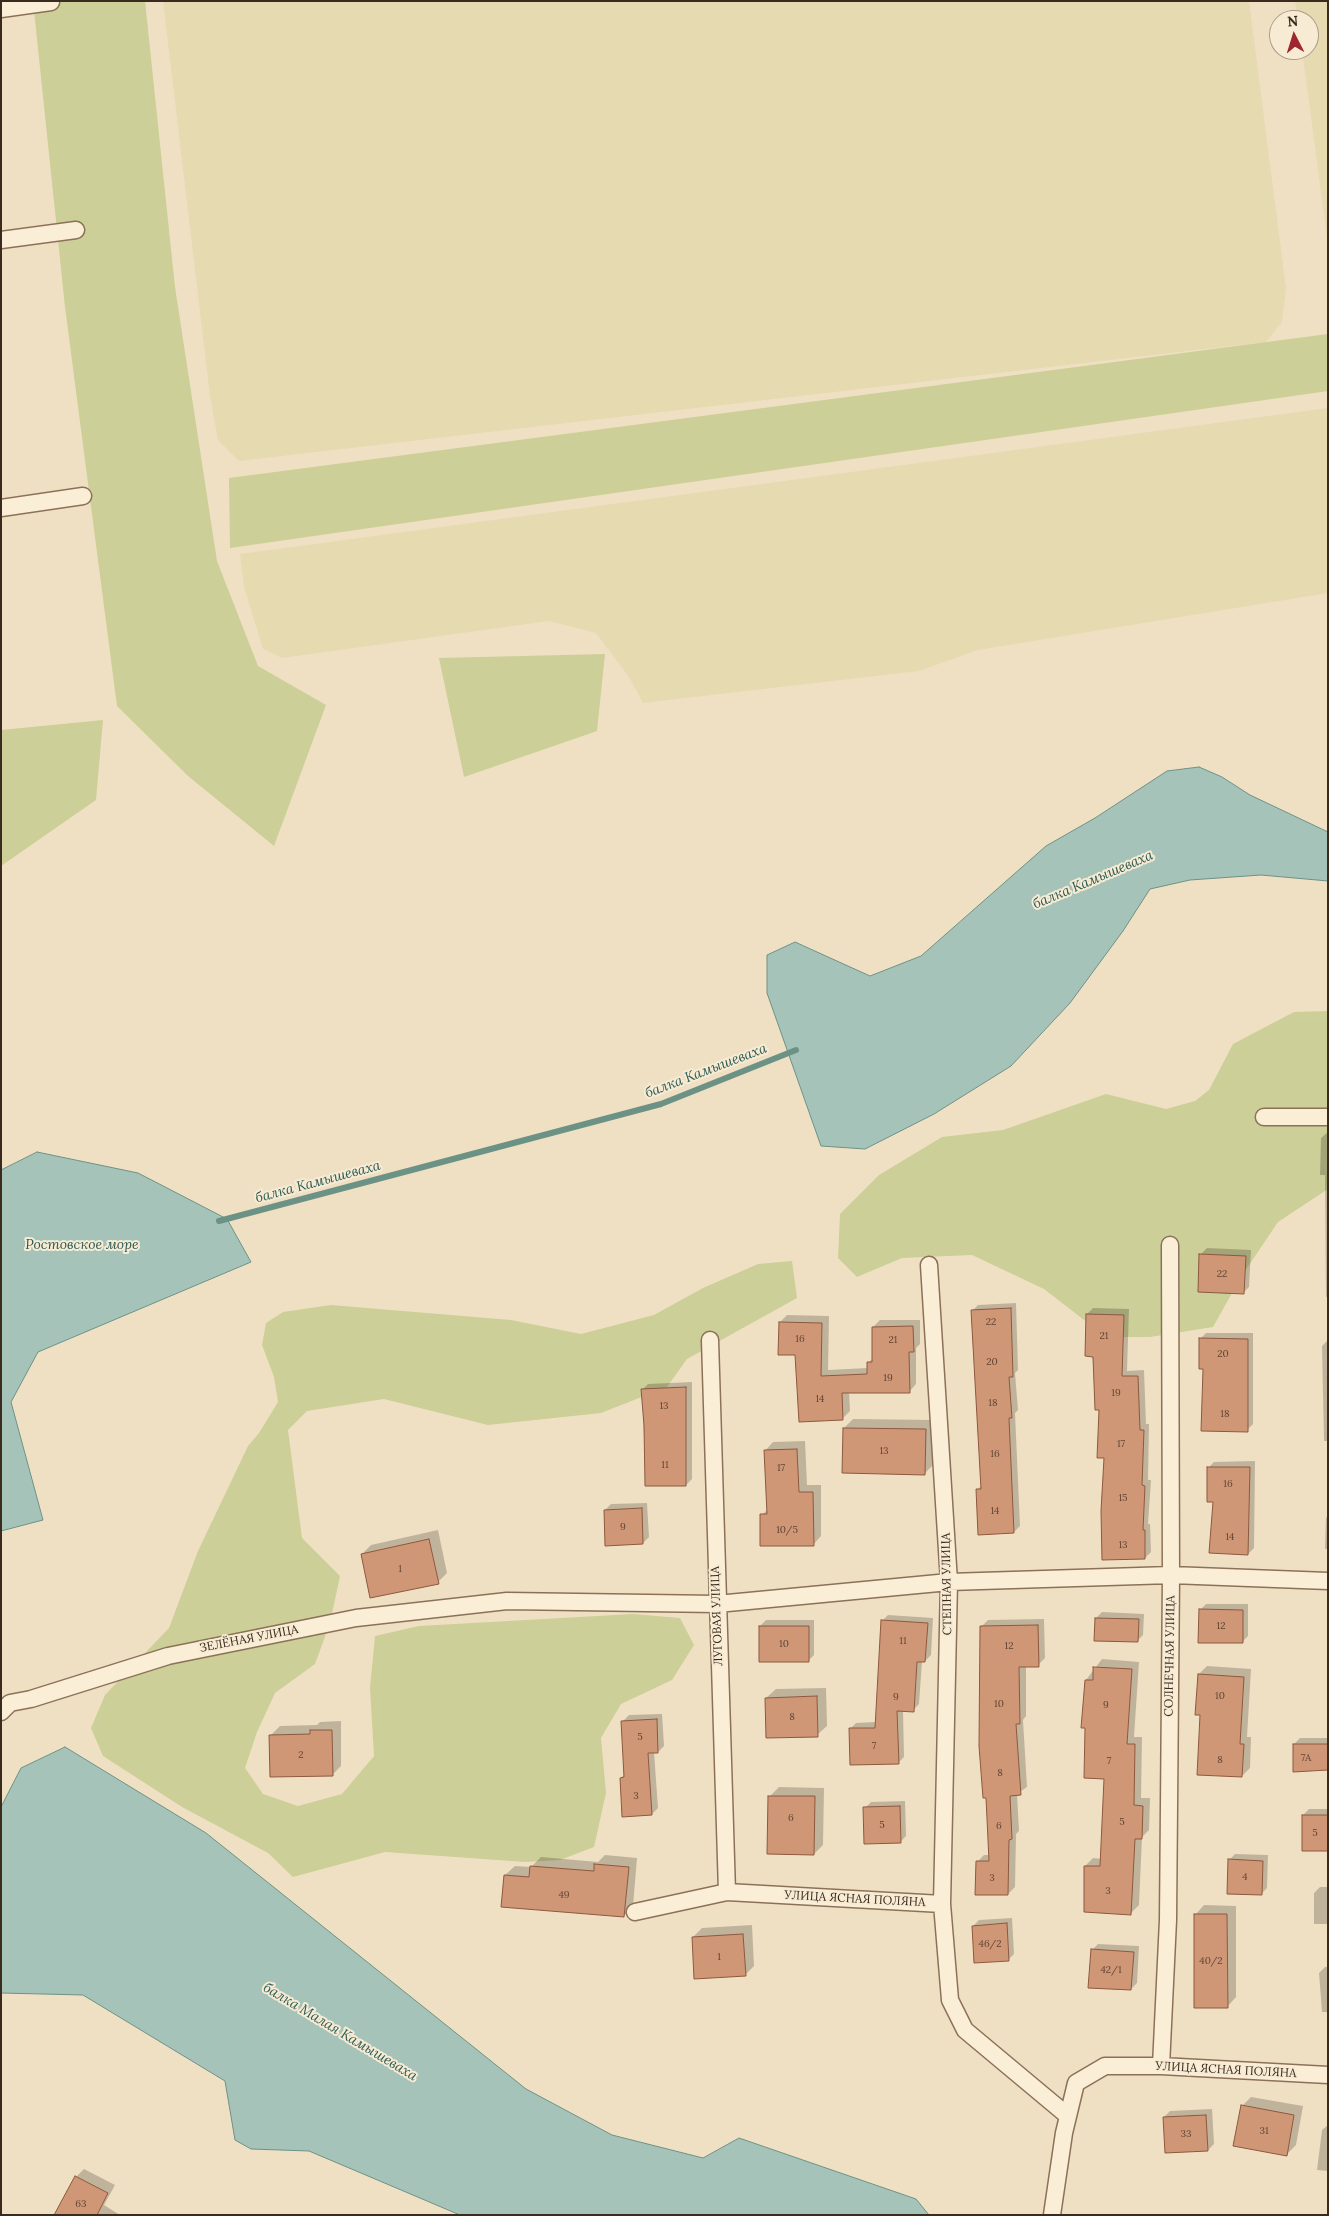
<!DOCTYPE html>
<html>
<head>
<meta charset="utf-8">
<style>
	body { margin:0 }
	#map { position:relative; width:1329px; height:2216px; overflow:hidden; background:#f0e0c3; font-family:Lora,serif }
	canvas { display:block }
	.frame { position:absolute; inset:0; border:2px solid #3b2a1e; pointer-events:none }
	.north { position:absolute; left:1269px; top:10px; width:50px; height:50px; box-sizing:border-box; background:#f7ebd3; border:1px solid #ac9e8b; border-radius:50%; rotate:355deg; font-size:14px; font-weight:700; line-height:20px; text-align:center; color:#3b2a1e }
	.north::after { content:''; display:block; margin:auto; width:18px; height:22px; background:#9e262e; clip-path:polygon(50% 0,100% 100%,50% 72%,0 100%) }
</style>
</head>
<body>
<div id="map">
<canvas width="1329" height="2216"></canvas>
<div class="frame"></div>
<div class="north">N</div>
</div>
<script>
const g = document.querySelector('canvas').getContext('2d');
g.lineJoin = 'round';
function fill(path, color) {
  g.fillStyle = color;
  g.fill(path, 'evenodd');
}
function toPath(rows) {
  const path = new Path2D();
  for (const r of rows) {
    path.moveTo(r[0], r[1]);
    for (let i = 2; i < r.length; i += 2) path.lineTo(r[i], r[i + 1]);
  }
  return path;
}
function strokePath(path, color, width, dash) {
  g.strokeStyle = color;
  g.lineWidth = width;
  g.lineCap = dash ? 'butt' : 'round';
  g.setLineDash(dash || []);
  g.stroke(path);
}
function write(font, color, halo, rows, align = 'center') {
  g.font = font + ' Lora,serif';
  g.lineWidth = 4;
  g.setLineDash([]);
  g.textBaseline = 'middle';
  g.strokeStyle = halo;
  g.fillStyle = color;
  for (const [text, x, y, turn = 0] of rows) {
    g.save();
    g.translate(x, y);
    g.rotate((+turn || 0) * Math.PI / 180);
    g.textAlign = isNaN(turn) ? turn : align;
    if (halo) g.strokeText(text, 0, 0);
    g.fillText(text, 0, 0);
    g.restore();
  }
}
fill(toPath([
	[163,1,1249,1,1286,288,1282,322,1266,342,239,461,218,440,210,396],
	[1295,1,1328,1,1328,245,1302,50,1309,50,1309,20,1298,20],
	[1328,408,1328,593,978,650,919,671,643,703,629,677,596,633,549,621,282,658,263,649,244,587,240,554]
]), '#e6dab0');
fill(toPath([
	[33,1,145,1,175,287,217,561,258,666,326,705,274,846,188,776,117,706,65,307],
	[1328,334,1328,391,230,548,229,478],
	[605,654,597,731,464,777,439,658],
	[103,720,96,800,1,866,1,730],
	[1328,1011,1328,1189,1278,1222,1241,1277,1213,1327,1150,1337,1106,1337,1044,1289,972,1255,902,1258,857,1277,838,1258,840,1214,879,1175,942,1137,1003,1130,1106,1094,1166,1109,1195,1101,1209,1090,1233,1044,1294,1012],
	[792,1261,797,1298,687,1359,667,1387,601,1413,488,1425,384,1399,307,1411,288,1430,302,1538,340,1576,330,1623,315,1664,275,1693,257,1732,245,1768,263,1794,298,1806,342,1794,374,1756,370,1688,375,1636,419,1626,633,1614,680,1618,694,1645,672,1680,621,1704,601,1738,606,1793,594,1847,560,1860,525,1862,385,1852,293,1877,268,1853,182,1807,103,1756,91,1728,105,1695,169,1628,198,1551,248,1446,259,1433,278,1402,274,1377,262,1345,266,1323,283,1312,331,1305,511,1320,581,1334,654,1315,703,1288,758,1264]
]), '#cccf97');
const water = toPath([
	[1199,767,1222,777,1250,795,1328,832,1328,881,1261,875,1190,880,1150,889,1123,931,1070,1003,1011,1066,934,1114,865,1149,821,1146,767,993,767,955,795,942,870,976,921,956,1046,846,1095,818,1167,771,1199,767],
	[37,1152,138,1173,227,1219,251,1262,38,1352,11,1402,43,1520,1,1531,1,1170,37,1152],
	[65,1747,206,1833,526,2089,612,2135,703,2158,739,2138,916,2199,929,2215,460,2215,309,2151,251,2149,235,2140,225,2081,83,1995,1,1993,1,1807,21,1768,65,1747]
]);
fill(water, '#a6c3b9');
strokePath(water, '#6c9286', 1);
fill(toPath([
	[1328,1132,1328,1297,1326,1297,1325,1175,1320,1175,1321,1138],
	[1207,1248,1251,1250,1249,1287,1243,1293,1201,1254],
	[1016,1303,1018,1370,1015,1373,1018,1410,1015,1413,1020,1526,1014,1532,977,1490,982,1485,972,1311,978,1305],
	[1093,1308,1129,1309,1127,1371,1144,1370,1146,1424,1149,1424,1148,1480,1151,1480,1148,1524,1150,1524,1151,1552,1145,1558,1105,1457,1087,1314],
	[787,1315,829,1316,828,1370,868,1368,868,1363,873,1358,873,1327,880,1320,920,1320,920,1344,916,1348,916,1384,909,1392,849,1392,850,1411,843,1418,796,1354,780,1322],
	[1206,1333,1253,1333,1253,1424,1247,1430,1204,1368,1200,1339],
	[1328,1340,1328,1441,1324,1441,1322,1346],
	[692,1382,692,1479,686,1485,646,1485,642,1390,648,1384],
	[853,1419,934,1420,934,1464,924,1474,844,1428],
	[805,1441,807,1485,821,1485,821,1536,813,1545,762,1515,768,1509,765,1451,773,1442],
	[1255,1461,1254,1548,1248,1554,1214,1501,1208,1468,1214,1462],
	[647,1503,649,1537,643,1543,605,1510,611,1504],
	[1328,1516,1328,1549,1325,1549,1326,1518],
	[438,1530,447,1573,438,1582,362,1554,371,1545],
	[1206,1604,1248,1604,1248,1636,1242,1642,1200,1610],
	[1102,1612,1144,1614,1143,1635,1137,1641,1096,1618],
	[888,1615,933,1618,931,1655,925,1661,922,1661,919,1704,913,1710,903,1710,904,1757,898,1763,850,1729,856,1723,876,1722,882,1621],
	[1044,1619,1045,1658,1038,1665,1026,1666,1026,1716,1023,1720,1027,1787,1017,1794,1019,1831,1016,1834,1015,1887,1008,1894,977,1862,984,1855,990,1855,981,1627,988,1620],
	[766,1620,814,1620,814,1655,808,1661,760,1626],
	[1102,1659,1139,1662,1134,1737,1142,1737,1141,1798,1150,1798,1149,1830,1142,1837,1139,1905,1131,1913,1085,1866,1093,1858,1102,1859,1105,1777,1086,1680],
	[1207,1666,1251,1669,1247,1737,1251,1737,1250,1768,1242,1776,1201,1714,1199,1674],
	[826,1688,827,1726,817,1735,766,1698,776,1689],
	[662,1714,664,1746,658,1752,654,1752,658,1808,652,1814,621,1778,625,1774,623,1721,629,1715],
	[341,1721,341,1766,332,1775,271,1735,280,1726,317,1725,320,1722],
	[1300,1738,1328,1738,1328,1769,1294,1744],
	[779,1787,824,1788,823,1845,814,1854,770,1796],
	[905,1801,906,1836,900,1842,865,1808,871,1802],
	[1309,1809,1328,1809,1328,1850,1303,1815],
	[1235,1854,1268,1855,1267,1888,1261,1894,1229,1860],
	[605,1855,637,1858,633,1906,624,1916,505,1875,515,1866,531,1867,541,1857,598,1862],
	[1320,1887,1328,1887,1328,1924,1314,1924,1314,1893],
	[1204,1905,1236,1906,1236,1997,1227,2007,1195,1915],
	[1012,1918,1014,1954,1008,1960,973,1926,979,1920],
	[752,1925,754,1966,745,1975,693,1937,702,1928],
	[1098,1944,1139,1946,1137,1983,1131,1989,1092,1950],
	[1325,1967,1328,1967,1328,2012,1322,2012,1319,1973],
	[1251,2097,1303,2106,1296,2145,1286,2155,1242,2106],
	[1212,2109,1214,2144,1208,2150,1164,2117,1170,2111],
	[1328,2125,1328,2171,1317,2170,1322,2130],
	[84,2169,115,2185,104,2205,120,2215,56,2215,76,2177]
]), '#0003');
strokePath(toPath([
	[219,1221,661,1104,796,1050]
]), '#6c9286', 6);
const building = toPath([
	[1199,1254,1246,1256,1244,1294,1198,1292,1199,1254],
	[1011,1308,1013,1377,1009,1377,1012,1418,1009,1418,1014,1533,978,1535,976,1489,981,1489,971,1310,1011,1308],
	[1086,1314,1124,1315,1122,1376,1138,1376,1140,1430,1144,1430,1142,1485,1145,1486,1143,1530,1145,1530,1145,1559,1102,1560,1101,1511,1104,1458,1097,1458,1099,1410,1095,1410,1093,1357,1085,1356,1086,1314],
	[779,1322,822,1323,821,1376,867,1374,867,1362,872,1362,872,1327,913,1326,914,1352,909,1352,910,1393,842,1393,843,1420,799,1422,795,1355,778,1355,779,1322],
	[1199,1338,1248,1339,1248,1432,1201,1431,1203,1369,1199,1369,1199,1338],
	[686,1387,686,1486,645,1486,644,1425,641,1389,686,1387],
	[843,1428,926,1429,925,1475,842,1473,843,1428],
	[797,1449,799,1492,813,1492,814,1546,760,1546,760,1514,767,1514,764,1450,797,1449],
	[1207,1467,1250,1467,1248,1555,1209,1553,1213,1502,1207,1502,1207,1467],
	[642,1508,643,1544,605,1546,604,1510,642,1508],
	[429,1539,439,1584,370,1598,361,1554,429,1539],
	[1199,1609,1243,1610,1243,1643,1198,1643,1199,1609],
	[1095,1618,1139,1619,1138,1642,1094,1641,1095,1618],
	[881,1620,928,1623,925,1662,917,1662,914,1712,897,1711,899,1764,850,1765,849,1728,875,1728,881,1620],
	[1038,1625,1039,1667,1019,1667,1020,1724,1016,1724,1021,1795,1010,1796,1012,1839,1009,1840,1008,1895,975,1895,976,1861,989,1861,986,1798,983,1798,979,1746,980,1626,1038,1625],
	[759,1626,809,1626,809,1662,759,1662,759,1626],
	[1093,1667,1132,1669,1127,1744,1135,1744,1134,1805,1143,1806,1142,1839,1135,1839,1131,1915,1084,1912,1084,1866,1100,1866,1104,1779,1084,1778,1085,1728,1081,1728,1085,1680,1093,1680,1093,1667],
	[1198,1674,1244,1677,1240,1744,1244,1744,1242,1777,1197,1775,1200,1715,1195,1715,1198,1674],
	[817,1696,818,1737,766,1738,765,1698,817,1696],
	[657,1719,658,1753,648,1753,652,1815,622,1817,620,1778,624,1777,621,1721,657,1719],
	[310,1730,332,1730,333,1776,270,1777,269,1735,310,1734,310,1730],
	[1293,1744,1328,1744,1328,1770,1293,1772,1293,1744],
	[768,1796,815,1796,814,1855,767,1854,768,1796],
	[900,1806,901,1843,864,1844,863,1807,900,1806],
	[1302,1815,1328,1815,1328,1851,1302,1851,1302,1815],
	[1228,1859,1263,1861,1262,1895,1227,1894,1228,1859],
	[594,1864,629,1867,624,1917,501,1907,504,1875,529,1877,530,1866,594,1871,594,1864],
	[1194,1914,1227,1914,1228,2008,1194,2008,1194,1914],
	[1007,1923,1009,1961,974,1963,972,1926,1007,1923],
	[743,1934,746,1976,694,1979,692,1937,743,1934],
	[1091,1949,1134,1952,1131,1990,1088,1988,1091,1949],
	[1241,2105,1294,2115,1287,2156,1233,2146,1241,2105],
	[1206,2115,1208,2151,1165,2153,1163,2117,1206,2115],
	[75,2176,108,2193,97,2215,54,2215,75,2176]
]);
fill(building, '#d09777');
strokePath(building, '#8c583e', 1);
const minor = toPath([
	[1,9,51,2],
	[1,240,76,230],
	[1,508,83,496],
	[1264,1117,1328,1117],
	[929,1265,949,1582,942,1904,950,2000,965,2030,1068,2116],
	[710,1340,727,1892],
	[1,1712,10,1703,31,1699,168,1656,356,1618,507,1601,717,1604,949,1582,1171,1575,1328,1581],
	[635,1912,727,1892,942,1904],
	[1161,2066,1168,1920,1171,1575,1170,1245],
	[1052,2215,1064,2133,1076,2083,1105,2066,1161,2066,1328,2075]
]);
strokePath(minor, '#8c7159', 19);
strokePath(minor, '#faeed7', 16);
write('10px', '#604534', null, [
	["22",1222,1274],
	["22",991,1322],
	["21",1104,1336],
	["16",800,1339],
	["21",893,1340],
	["20",1223,1354],
	["20",992,1362],
	["19",888,1378],
	["19",1116,1393],
	["14",820,1399],
	["18",993,1403],
	["13",664,1406],
	["18",1225,1414],
	["17",1121,1444],
	["13",884,1451],
	["16",995,1454],
	["11",665,1465],
	["17",781,1468],
	["16",1228,1484],
	["15",1123,1498],
	["14",995,1511],
	["9",623,1527],
	["10/5",787,1530],
	["14",1230,1537],
	["13",1123,1545],
	["1",400,1569],
	["12",1221,1626],
	["11",903,1641],
	["10",784,1644],
	["12",1009,1646],
	["10",1220,1696],
	["9",896,1697],
	["10",999,1704],
	["9",1106,1705],
	["8",792,1717],
	["5",640,1737],
	["7",874,1746],
	["2",301,1755],
	["7А",1306,1758],
	["8",1220,1760],
	["7",1109,1761],
	["8",1000,1773],
	["3",636,1796],
	["6",791,1818],
	["5",1122,1822],
	["5",882,1825],
	["6",999,1826],
	["5",1315,1833],
	["4",1245,1877],
	["3",992,1878],
	["3",1108,1891],
	["49",564,1895],
	["46/2",990,1944],
	["1",719,1957],
	["40/2",1211,1961],
	["42/1",1111,1970],
	["31",1264,2131],
	["33",1186,2134],
	["63",81,2204]
]);
write('12px', '#3b2a1e', '#f7ebd3', [
	["СТЕПНАЯ УЛИЦА",947,1584,-91],
	["ЛУГОВАЯ УЛИЦА",717,1616,-92],
	["ЗЕЛЁНАЯ УЛИЦА",249,1639,-11],
	["СОЛНЕЧНАЯ УЛИЦА",1170,1656,-89],
	["УЛИЦА ЯСНАЯ ПОЛЯНА",855,1899,3],
	["УЛИЦА ЯСНАЯ ПОЛЯНА",1226,2070,3]
]);
write('italic 14px', '#2c5b55', '#f7ebd3', [
	["балка Камышеваха",1093,880,-23],
	["балка Камышеваха",706,1071,-21],
	["балка Камышеваха",318,1182,-15],
	["Ростовское море",82,1245],
	["балка Малая Камышеваха",340,2032,31]
]);
</script>
</body>
</html>
